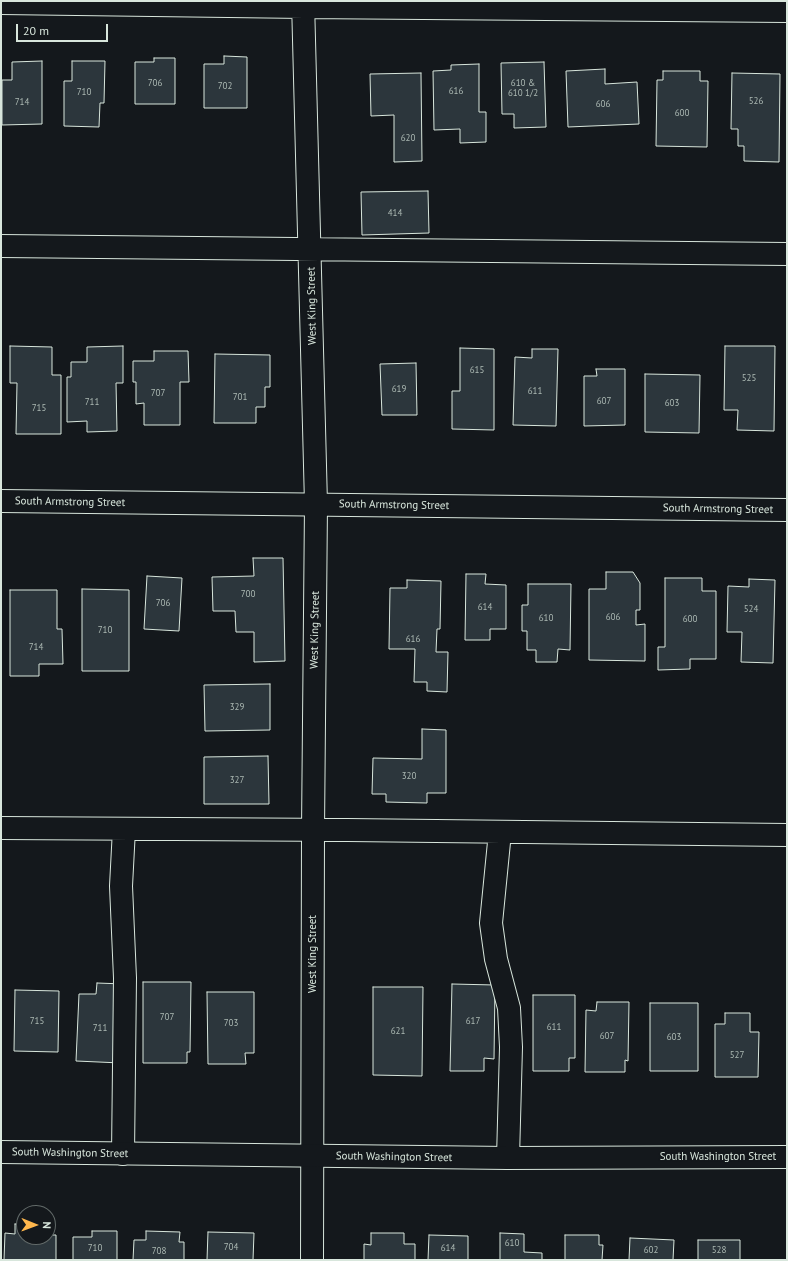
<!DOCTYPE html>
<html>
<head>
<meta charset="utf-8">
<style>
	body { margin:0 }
	#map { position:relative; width:788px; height:1261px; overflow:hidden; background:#14181c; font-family:"PT Sans",sans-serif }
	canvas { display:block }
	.frame { position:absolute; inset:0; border:2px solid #d8e6dc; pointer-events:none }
	.north { position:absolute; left:16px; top:1205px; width:40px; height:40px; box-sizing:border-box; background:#14181c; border:1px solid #626a69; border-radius:50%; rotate:91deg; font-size:11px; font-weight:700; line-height:16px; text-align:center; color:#d8e6dc }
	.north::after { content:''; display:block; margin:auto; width:14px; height:18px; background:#ffb74d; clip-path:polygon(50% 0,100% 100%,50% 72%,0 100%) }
	.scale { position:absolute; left:16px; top:24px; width:92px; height:18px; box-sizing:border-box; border:2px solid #d8e6dc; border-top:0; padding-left:5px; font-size:12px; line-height:14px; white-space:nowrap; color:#d8e6dc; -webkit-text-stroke:3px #14181c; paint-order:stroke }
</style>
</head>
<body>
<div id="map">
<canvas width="788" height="1261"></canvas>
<div class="frame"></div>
<div class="north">N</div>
<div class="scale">20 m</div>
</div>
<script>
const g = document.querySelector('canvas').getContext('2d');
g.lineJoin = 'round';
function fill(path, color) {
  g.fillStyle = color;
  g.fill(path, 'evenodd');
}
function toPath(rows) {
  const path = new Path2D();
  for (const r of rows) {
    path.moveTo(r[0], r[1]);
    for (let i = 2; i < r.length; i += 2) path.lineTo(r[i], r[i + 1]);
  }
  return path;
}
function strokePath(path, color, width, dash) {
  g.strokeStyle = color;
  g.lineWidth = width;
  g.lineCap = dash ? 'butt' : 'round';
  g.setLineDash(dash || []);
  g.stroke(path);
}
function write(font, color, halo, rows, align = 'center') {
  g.font = font + ' "PT Sans",sans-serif';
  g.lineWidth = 3;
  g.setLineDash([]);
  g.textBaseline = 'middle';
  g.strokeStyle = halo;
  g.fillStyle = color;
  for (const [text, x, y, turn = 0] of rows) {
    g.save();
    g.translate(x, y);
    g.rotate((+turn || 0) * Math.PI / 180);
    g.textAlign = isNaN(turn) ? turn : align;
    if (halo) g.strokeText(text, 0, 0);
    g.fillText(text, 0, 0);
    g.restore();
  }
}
const building = toPath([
	[224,56,247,57,247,108,204,108,204,64,224,64,224,56],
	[154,58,175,58,175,104,135,104,135,62,154,62,154,58],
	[42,61,42,124,2,125,2,80,12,80,12,62,42,61],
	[72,61,105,61,104,103,100,103,99,127,64,126,64,81,72,81,72,61],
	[544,62,546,127,514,128,514,114,502,114,501,63,544,62],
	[479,64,479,112,486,112,486,142,460,143,460,129,434,130,433,71,451,70,451,65,479,64],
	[605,69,605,84,637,82,639,124,568,127,566,71,605,69],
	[663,71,700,71,700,81,708,81,707,147,656,146,657,80,663,80,663,71],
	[421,73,422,161,394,162,394,115,371,116,370,74,421,73],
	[732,73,780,74,779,162,744,161,744,146,738,146,738,129,731,129,732,73],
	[428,191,429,233,362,235,361,192,428,191],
	[10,346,52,347,52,375,61,375,61,434,16,434,17,383,10,383,10,346],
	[123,346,123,383,116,383,117,431,87,432,87,421,67,422,67,377,71,377,71,362,87,362,87,347,123,346],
	[725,346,775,346,774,431,737,430,738,410,724,410,725,346],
	[460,348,494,349,494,430,452,429,452,391,460,391,460,348],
	[532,349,558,349,556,426,513,425,515,357,532,358,532,349],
	[154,351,188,351,189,382,180,382,180,425,144,425,144,403,136,404,136,382,133,382,133,361,154,361,154,351],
	[215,354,270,355,270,387,265,387,265,407,256,407,256,423,214,423,215,354],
	[416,363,417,415,382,415,380,364,416,363],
	[596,369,625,369,625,425,584,426,584,376,597,376,596,369],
	[645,374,700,375,699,433,645,432,645,374],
	[253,558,283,558,285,661,254,662,254,632,236,632,235,611,213,611,212,577,254,576,253,558],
	[606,572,633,572,640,583,640,610,636,610,636,625,645,624,645,661,589,660,589,589,606,589,606,572],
	[466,574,486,574,485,584,506,585,506,629,490,629,490,640,465,640,466,574],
	[147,576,182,578,179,631,144,629,147,576],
	[665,578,702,578,702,591,716,591,716,659,690,659,690,669,658,670,658,647,665,647,665,578],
	[749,579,775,580,773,663,741,662,742,632,727,632,728,586,749,587,749,579],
	[407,580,441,581,440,629,437,629,436,652,448,652,447,692,427,691,427,682,414,682,415,649,389,649,390,588,407,588,407,580],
	[528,584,571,584,570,650,558,649,557,662,536,662,536,650,527,650,527,631,522,631,522,605,528,605,528,584],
	[82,589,129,590,129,671,82,671,82,589],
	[10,590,57,590,57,629,62,629,63,664,39,664,39,676,10,676,10,590],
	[270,684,270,730,205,731,204,685,270,684],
	[422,729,446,730,446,793,427,793,427,803,386,802,386,794,372,794,373,758,422,759,422,729],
	[268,756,269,804,204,804,204,757,268,756],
	[143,982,191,982,190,1052,187,1052,187,1063,143,1063,143,982],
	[97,983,124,984,121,1063,76,1061,79,994,96,994,97,983],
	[452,984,495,985,494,1059,484,1058,484,1071,450,1071,452,984],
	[373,987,423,987,422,1076,373,1075,373,987],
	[15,990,59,991,58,1052,14,1051,15,990],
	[207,992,254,992,254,1053,245,1053,246,1064,208,1064,207,992],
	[533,995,575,995,575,1058,569,1058,569,1071,533,1071,533,995],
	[597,1002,629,1002,628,1061,625,1060,625,1072,585,1072,586,1010,596,1011,597,1002],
	[650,1003,698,1003,698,1071,650,1071,650,1003],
	[725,1013,750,1013,750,1032,759,1032,758,1077,715,1077,715,1024,725,1024,725,1013],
	[15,1224,24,1224,24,1237,48,1237,48,1235,56,1235,56,1260,4,1260,5,1233,15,1234,15,1224],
	[92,1231,117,1231,117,1260,73,1260,73,1237,92,1237,92,1231],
	[146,1231,180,1232,179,1242,184,1242,184,1260,133,1260,134,1240,146,1240,146,1231],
	[208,1232,254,1233,253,1260,207,1260,208,1232],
	[371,1233,404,1233,404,1244,415,1244,415,1260,364,1260,364,1244,371,1245,371,1233],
	[500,1233,524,1234,524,1252,542,1253,542,1260,500,1260,500,1233],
	[429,1235,468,1236,468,1260,428,1260,429,1235],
	[565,1235,599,1235,599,1245,603,1245,602,1260,565,1260,565,1235],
	[630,1238,674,1240,673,1260,629,1260,630,1238],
	[698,1240,740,1240,740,1260,698,1260,698,1240]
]);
fill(building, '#2c363c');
strokePath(building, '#d8e6dc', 1);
const minor = toPath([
	[303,1,316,504,313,830,312,1260],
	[1,3,304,7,787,11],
	[1,246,787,254],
	[1,501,787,510],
	[1,828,348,830,787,835],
	[500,832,491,923,496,959,509,1008,511,1047,508,1158],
	[123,1154,125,978,121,886,124,829]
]);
const major = toPath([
	[1,1152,508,1158,787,1157]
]);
strokePath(minor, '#d8e6dc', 24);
strokePath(major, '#d8e6dc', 24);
strokePath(minor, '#14181c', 22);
strokePath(major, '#14181c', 22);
write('9px', '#adbab4', null, [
	["706",155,83],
	["610 &",523,83],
	["610 1/2",523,93],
	["702",225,86],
	["616",456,91],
	["710",84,92],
	["526",756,101],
	["714",22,102],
	["606",603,104],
	["600",682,113],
	["620",408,138],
	["414",395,213],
	["615",477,370],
	["525",749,378],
	["619",399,389],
	["611",535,391],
	["707",158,393],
	["701",240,397],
	["607",604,401],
	["711",92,402],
	["603",672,403],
	["715",39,408],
	["700",248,594],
	["706",163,603],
	["614",485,607],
	["524",751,609],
	["606",613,617],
	["610",546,618],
	["600",690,619],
	["710",105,630],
	["616",413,639],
	["714",36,647],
	["329",237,707],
	["320",409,776],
	["327",237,780],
	["707",167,1017],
	["715",37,1021],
	["617",473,1021],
	["703",231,1023],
	["611",554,1027],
	["711",100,1028],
	["621",398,1031],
	["607",607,1036],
	["603",674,1037],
	["527",737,1055],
	["610",512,1243],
	["704",231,1247],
	["710",95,1248],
	["614",448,1248],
	["602",651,1250],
	["528",719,1250],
	["708",159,1251]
]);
write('11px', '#d8e6dc', '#14181c', [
	["West King Street",312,306,-91],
	["South Armstrong Street",70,502,1],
	["South Armstrong Street",394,505,1],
	["South Armstrong Street",718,509,1],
	["West King Street",315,630,-89],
	["West King Street",313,954,-90],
	["South Washington Street",70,1153,1],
	["South Washington Street",394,1157,1],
	["South Washington Street",718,1157]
]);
</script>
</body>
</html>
